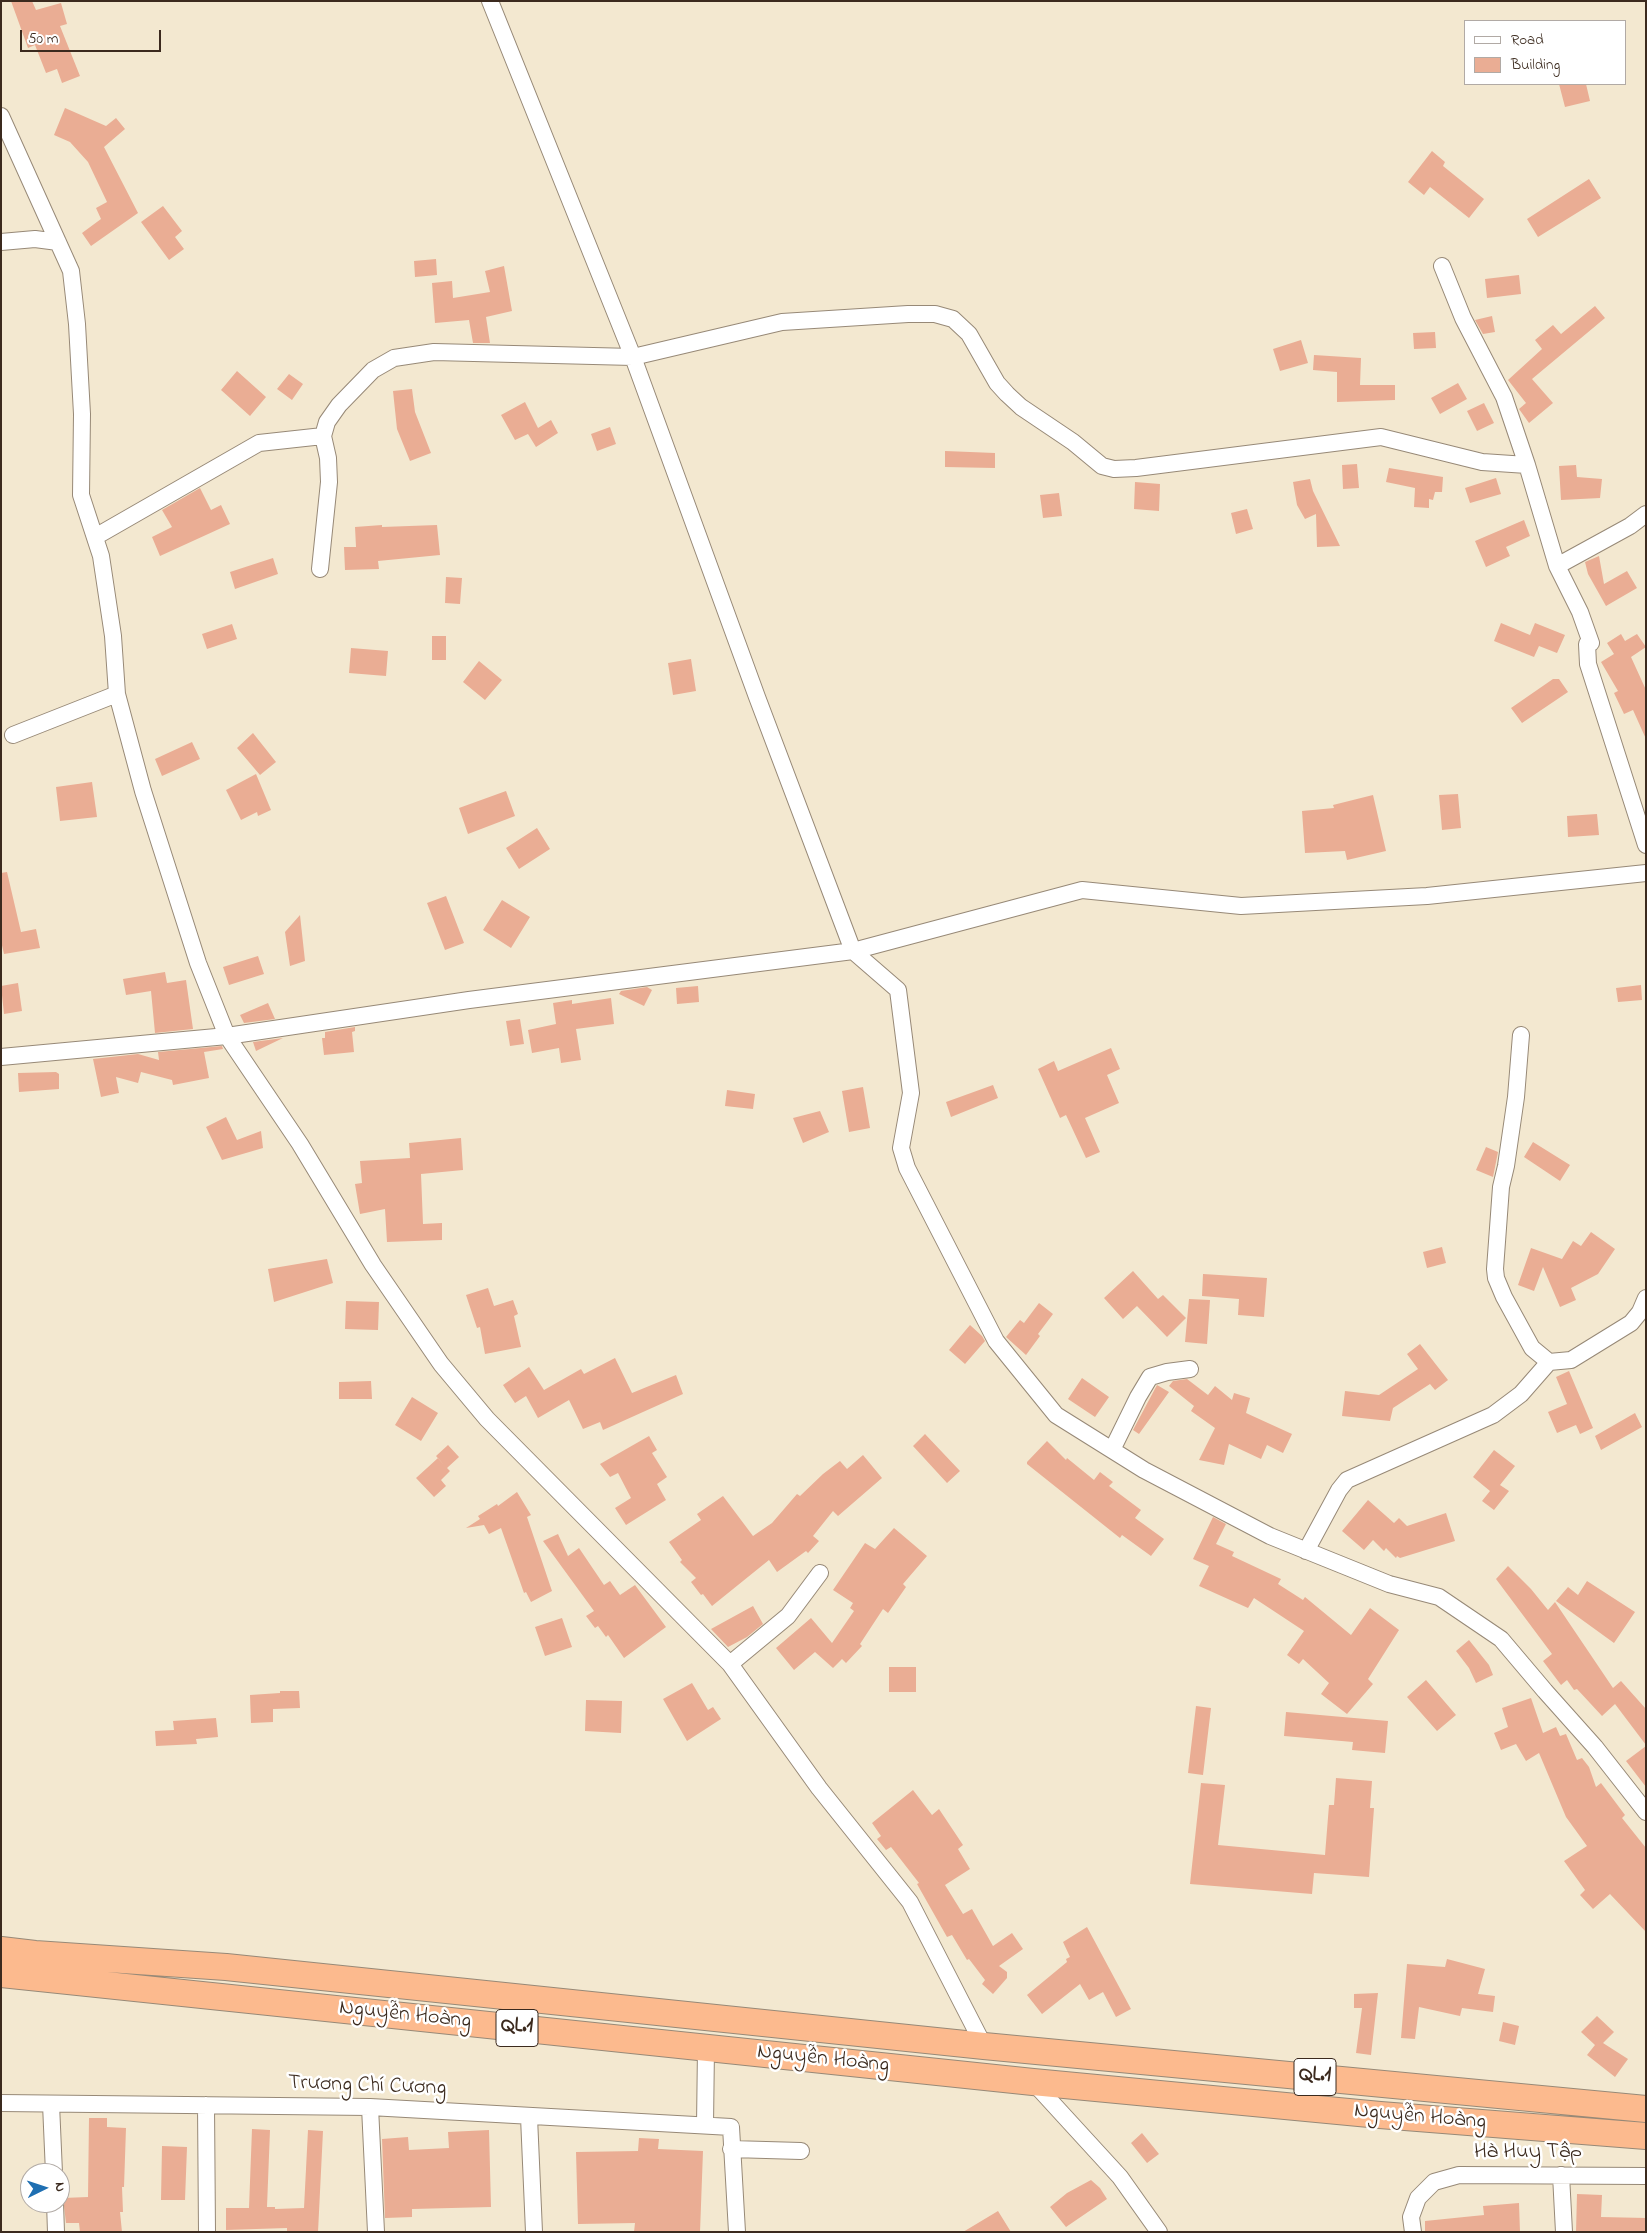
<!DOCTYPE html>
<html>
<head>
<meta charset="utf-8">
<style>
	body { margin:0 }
	#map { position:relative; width:1647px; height:2233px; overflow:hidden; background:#f3e8d0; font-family:"Indie Flower",sans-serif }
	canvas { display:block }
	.frame { position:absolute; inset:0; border:2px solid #3b2a1e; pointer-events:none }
	.legend { position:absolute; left:1464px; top:20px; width:162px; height:65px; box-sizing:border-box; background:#fff; border:1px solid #b1aaa5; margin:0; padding:6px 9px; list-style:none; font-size:15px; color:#3b2a1e }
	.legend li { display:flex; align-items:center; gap:10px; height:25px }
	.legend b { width:25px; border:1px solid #b1aaa5 }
	.north { position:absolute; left:20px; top:2163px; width:50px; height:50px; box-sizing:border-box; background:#fff; border:1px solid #b1aaa5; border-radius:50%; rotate:86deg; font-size:14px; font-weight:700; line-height:20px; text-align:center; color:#3b2a1e }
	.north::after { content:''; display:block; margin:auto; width:18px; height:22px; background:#1f6fb2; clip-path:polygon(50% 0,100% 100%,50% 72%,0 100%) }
	.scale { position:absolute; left:20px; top:30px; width:141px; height:22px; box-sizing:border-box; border:2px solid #3b2a1e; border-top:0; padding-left:6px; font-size:15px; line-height:18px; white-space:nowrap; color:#3b2a1e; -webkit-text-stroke:4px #fff; paint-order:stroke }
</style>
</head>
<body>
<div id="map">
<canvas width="1647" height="2233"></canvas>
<div class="frame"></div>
<ul class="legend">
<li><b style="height:6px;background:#fff"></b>Road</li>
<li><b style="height:14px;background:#eaad94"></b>Building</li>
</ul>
<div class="north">N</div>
<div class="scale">50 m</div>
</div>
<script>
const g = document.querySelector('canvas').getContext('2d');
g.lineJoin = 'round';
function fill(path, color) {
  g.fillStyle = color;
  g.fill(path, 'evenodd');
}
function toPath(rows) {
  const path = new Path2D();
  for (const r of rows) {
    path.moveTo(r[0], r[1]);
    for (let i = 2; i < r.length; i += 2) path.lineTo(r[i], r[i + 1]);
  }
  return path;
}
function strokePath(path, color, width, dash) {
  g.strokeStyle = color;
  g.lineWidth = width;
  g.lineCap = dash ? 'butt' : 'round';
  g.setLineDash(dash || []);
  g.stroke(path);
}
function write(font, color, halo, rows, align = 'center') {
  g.font = font + ' "Indie Flower",sans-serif';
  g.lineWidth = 5;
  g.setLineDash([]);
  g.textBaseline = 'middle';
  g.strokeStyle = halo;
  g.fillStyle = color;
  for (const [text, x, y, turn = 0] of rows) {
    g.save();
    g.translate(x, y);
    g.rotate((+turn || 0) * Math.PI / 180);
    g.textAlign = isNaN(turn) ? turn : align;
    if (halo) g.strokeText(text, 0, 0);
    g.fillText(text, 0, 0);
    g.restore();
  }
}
fill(toPath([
	[11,1,32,1,36,10,61,3,67,24,60,26,80,76,62,83,57,69,46,73,35,45,28,48],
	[1559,84,1586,84,1590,101,1565,107],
	[65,108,106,126,116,118,125,129,104,147,138,213,91,246,82,233,101,219,96,208,107,202,88,162,70,142,54,135],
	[1432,151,1445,162,1443,166,1484,199,1469,218,1430,187,1424,195,1408,182],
	[1589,179,1601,198,1538,237,1527,219],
	[163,206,182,231,175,237,184,249,169,260,141,222],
	[436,259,437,275,415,277,414,261],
	[504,266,512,311,486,317,490,343,473,343,469,320,435,323,432,283,452,281,453,298,490,292,485,271],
	[1519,275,1521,294,1487,298,1485,279],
	[1595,306,1605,318,1532,379,1553,403,1529,423,1519,409,1526,403,1508,380,1542,349,1535,340,1553,325,1561,334],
	[1492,316,1495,332,1483,334,1475,320],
	[1435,332,1436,348,1414,349,1413,333],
	[1301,340,1308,363,1280,371,1273,349],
	[1314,355,1361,358,1360,385,1395,385,1395,400,1337,402,1337,372,1313,370],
	[237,371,266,397,250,416,221,390],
	[289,374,303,384,292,400,277,389],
	[1458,383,1467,399,1440,414,1431,398],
	[412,389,415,412,431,453,410,461,397,429,393,391],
	[525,402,538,428,551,420,558,433,536,447,528,434,515,440,501,415],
	[1484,403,1494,423,1477,431,1467,411],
	[610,427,616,444,597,451,591,434],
	[945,451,995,453,995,468,945,467],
	[1357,464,1359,488,1343,489,1342,465],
	[1576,465,1577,477,1602,479,1600,498,1561,500,1559,466],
	[1389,468,1443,477,1442,492,1435,492,1433,500,1429,499,1429,508,1414,507,1415,488,1386,482],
	[1496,478,1501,494,1470,503,1465,488],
	[1310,479,1313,491,1340,546,1317,547,1316,514,1305,519,1297,505,1293,482],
	[1135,482,1160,484,1159,511,1134,509],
	[200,488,211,510,221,505,230,524,160,556,152,537,172,527,162,510],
	[1059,493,1062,516,1043,518,1040,495],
	[1247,509,1253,529,1236,534,1231,513],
	[1524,520,1530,536,1506,547,1510,556,1486,567,1475,541],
	[382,525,382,527,437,525,440,555,378,561,379,569,345,570,344,547,356,547,355,527],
	[1599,556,1604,584,1627,571,1637,588,1606,606,1588,574,1585,562],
	[273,558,278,574,235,589,230,572],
	[446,577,462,578,460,604,445,603],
	[1501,623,1530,635,1535,623,1565,635,1557,653,1539,646,1534,657,1494,641],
	[232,624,237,639,207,649,202,634],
	[1621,634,1625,641,1637,634,1646,647,1631,657,1646,690,1646,739,1633,710,1624,714,1614,693,1618,691,1601,662,1614,654,1607,643],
	[432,636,446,636,446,660,432,660],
	[351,648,388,651,386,676,349,673],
	[691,659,696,691,673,695,668,663],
	[479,661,502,680,485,700,463,682],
	[1553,679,1559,679,1568,692,1522,723,1511,708],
	[253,733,276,762,260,775,237,748],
	[192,742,200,759,162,776,155,759],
	[256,774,271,810,258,816,257,812,241,820,226,790],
	[92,782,97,817,60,821,56,787],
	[506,791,515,816,468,834,459,808],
	[1458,794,1461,828,1442,830,1439,795],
	[1373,795,1386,851,1347,860,1345,851,1305,853,1302,811,1334,808,1333,805],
	[1597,814,1599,835,1568,837,1567,816],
	[537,828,550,849,519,869,506,848],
	[7,872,21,932,36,929,40,948,4,954,1,941,1,873],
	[446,896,464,943,445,950,427,903],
	[502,900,530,917,511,948,483,930],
	[300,915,305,961,290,966,285,932],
	[258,956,264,974,229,985,223,967],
	[165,972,167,983,186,980,193,1029,155,1033,151,991,126,995,123,979],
	[18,983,22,1011,4,1014,1,986],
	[1641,985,1642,1000,1618,1002,1616,988],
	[698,986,699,1002,677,1004,676,988],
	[647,987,652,990,644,1006,619,994,621,991],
	[611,998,614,1024,576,1029,581,1060,561,1063,559,1048,532,1053,528,1030,556,1024,553,1003,572,1000,572,1004],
	[268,1003,275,1019,244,1023,240,1015],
	[520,1019,524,1044,510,1046,506,1021],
	[355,1027,355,1031,352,1032,354,1052,324,1055,322,1038,325,1038,325,1032],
	[283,1038,256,1051,253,1042],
	[222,1046,223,1049,204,1052,209,1078,173,1085,172,1080,141,1072,138,1083,116,1077,119,1093,101,1097,93,1059,138,1054,159,1060,158,1052],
	[1111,1048,1120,1069,1107,1075,1119,1103,1085,1118,1100,1152,1086,1158,1066,1115,1060,1118,1038,1069,1054,1061,1058,1071],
	[56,1072,59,1074,59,1089,19,1092,18,1073],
	[993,1085,998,1098,951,1117,946,1102],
	[863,1087,870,1128,849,1132,842,1091],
	[727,1090,755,1094,753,1109,725,1106],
	[820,1111,829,1132,803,1143,793,1118],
	[226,1117,237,1140,261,1131,263,1148,222,1160,206,1127],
	[461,1138,463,1170,421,1174,423,1224,442,1223,442,1240,387,1242,385,1209,360,1214,355,1184,362,1183,360,1161,410,1158,409,1143],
	[1533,1142,1570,1165,1560,1181,1524,1157],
	[1486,1147,1498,1152,1493,1177,1476,1170],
	[1591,1232,1615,1249,1598,1274,1571,1288,1576,1300,1560,1307,1543,1267,1534,1291,1518,1285,1531,1248,1562,1259,1573,1241,1581,1246],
	[1442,1247,1446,1263,1427,1268,1423,1252],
	[327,1259,333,1283,274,1302,268,1269],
	[1133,1271,1158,1299,1163,1295,1186,1318,1167,1337,1137,1306,1123,1319,1104,1298],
	[1203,1274,1267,1278,1264,1317,1238,1315,1239,1299,1202,1296],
	[488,1288,494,1306,513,1300,518,1314,514,1316,521,1347,485,1354,480,1327,477,1328,466,1295],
	[1189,1299,1210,1300,1207,1344,1185,1342],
	[346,1301,379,1302,378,1330,345,1329],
	[1039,1303,1053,1314,1038,1334,1040,1336,1026,1355,1006,1337,1020,1320,1024,1323],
	[970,1325,982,1336,985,1341,965,1364,949,1350],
	[1420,1344,1448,1380,1435,1390,1430,1384,1393,1408,1390,1421,1342,1416,1345,1391,1379,1395,1418,1369,1407,1354],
	[615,1358,632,1393,676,1375,683,1394,603,1430,600,1422,583,1429,569,1400,538,1418,526,1396,515,1403,503,1385,529,1367,544,1390,581,1369,584,1374],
	[1569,1371,1593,1428,1580,1434,1576,1425,1557,1433,1548,1412,1567,1404,1556,1377],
	[1082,1378,1109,1397,1095,1417,1068,1399],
	[1187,1379,1208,1395,1215,1386,1232,1400,1234,1393,1250,1398,1246,1413,1292,1434,1283,1453,1267,1445,1261,1459,1229,1444,1224,1465,1199,1460,1215,1428,1191,1411,1194,1406,1169,1386,1173,1381],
	[371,1381,372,1399,339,1399,339,1382],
	[1157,1385,1169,1392,1139,1434,1133,1430],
	[412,1397,438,1413,421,1441,395,1425],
	[1635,1413,1642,1427,1601,1450,1595,1436],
	[925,1434,960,1471,947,1483,913,1446],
	[649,1436,657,1450,652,1453,667,1477,657,1484,666,1500,626,1525,615,1508,631,1498,618,1473,610,1477,600,1464],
	[1047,1441,1066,1460,1067,1458,1094,1480,1100,1472,1113,1482,1109,1486,1141,1510,1135,1518,1164,1539,1151,1556,1122,1535,1120,1538,1027,1464,1027,1462],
	[448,1445,459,1457,447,1468,450,1471,441,1480,446,1486,434,1497,416,1478,438,1458,444,1465,436,1456],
	[1494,1450,1515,1466,1500,1485,1509,1491,1494,1510,1482,1501,1490,1491,1473,1477],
	[863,1455,882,1478,838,1516,833,1511,813,1536,819,1541,808,1553,806,1551,777,1572,769,1560,712,1606,703,1594,701,1595,691,1582,696,1578,680,1562,682,1560,669,1542,701,1520,697,1514,723,1496,753,1536,772,1523,797,1494,800,1496,823,1474,840,1461,847,1469],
	[517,1492,531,1515,527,1517,552,1591,531,1602,526,1592,524,1593,501,1528,489,1534,484,1525,466,1528,480,1519,478,1516,497,1504,498,1506],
	[1368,1500,1394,1523,1399,1518,1407,1526,1446,1513,1455,1541,1400,1558,1397,1556,1396,1558,1386,1548,1384,1551,1373,1540,1364,1550,1342,1531],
	[1213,1517,1226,1524,1216,1544,1234,1552,1232,1556,1281,1579,1278,1584,1303,1600,1305,1597,1351,1635,1370,1608,1399,1630,1368,1679,1373,1684,1347,1714,1321,1694,1329,1683,1303,1659,1299,1664,1287,1655,1304,1631,1254,1598,1248,1608,1199,1586,1209,1566,1193,1559],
	[894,1528,927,1556,903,1584,906,1587,888,1613,883,1609,860,1644,862,1646,846,1663,842,1659,833,1668,815,1652,794,1670,776,1648,811,1618,832,1643,854,1611,850,1608,853,1603,833,1590,865,1543,875,1549],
	[558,1534,568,1556,579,1548,604,1585,610,1581,620,1595,635,1585,666,1627,624,1658,608,1635,606,1637,598,1626,595,1628,586,1616,594,1611,543,1541],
	[1508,1566,1531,1589,1548,1610,1555,1602,1613,1688,1621,1681,1646,1709,1646,1745,1615,1704,1602,1716,1577,1689,1574,1690,1567,1680,1561,1685,1543,1661,1552,1654,1496,1579],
	[1587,1581,1635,1612,1614,1643,1556,1601,1568,1587,1578,1595],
	[753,1606,763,1624,747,1637,728,1647,711,1629],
	[562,1618,572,1647,545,1656,535,1627],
	[1469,1640,1489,1665,1493,1675,1476,1683,1469,1668,1456,1651],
	[889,1667,916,1667,916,1692,889,1692],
	[1426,1680,1456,1715,1437,1731,1407,1697],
	[692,1683,708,1710,713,1707,721,1719,687,1741,663,1699],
	[280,1691,299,1691,300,1708,273,1709,273,1722,251,1723,250,1695,280,1693],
	[1531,1698,1543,1733,1556,1727,1560,1736,1566,1734,1577,1760,1582,1758,1589,1767,1596,1787,1601,1783,1625,1815,1622,1818,1646,1848,1646,1932,1610,1894,1593,1909,1580,1895,1585,1890,1564,1861,1587,1846,1566,1817,1539,1753,1526,1761,1516,1744,1501,1750,1494,1733,1508,1727,1502,1708],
	[586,1700,622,1701,621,1733,585,1731],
	[1196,1706,1211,1708,1203,1775,1188,1773],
	[1286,1712,1388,1721,1385,1753,1352,1750,1353,1742,1284,1736],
	[216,1718,218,1737,196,1739,197,1744,156,1746,155,1731,174,1730,173,1721],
	[1646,1746,1646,1787,1626,1761],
	[1336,1778,1372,1781,1370,1808,1374,1808,1369,1877,1314,1873,1312,1894,1190,1884,1201,1783,1225,1785,1218,1845,1325,1855,1329,1805,1334,1805],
	[913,1790,932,1815,939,1809,963,1845,958,1849,970,1869,945,1885,963,1914,972,1909,993,1946,1012,1933,1023,1949,999,1966,1007,1972,1007,1978,993,1994,982,1984,985,1980,969,1959,967,1960,952,1935,947,1937,917,1884,919,1883,891,1847,886,1850,877,1839,881,1836,872,1823],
	[1087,1927,1131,2009,1116,2017,1103,1992,1089,2000,1080,1984,1042,2014,1027,1995,1067,1962,1066,1959,1070,1957,1063,1942],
	[1447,1959,1485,1969,1478,1994,1495,1996,1493,2012,1462,2008,1460,2016,1419,2007,1415,2039,1401,2038,1407,1964,1445,1967],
	[1378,1993,1371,2055,1356,2053,1362,2008,1354,2008,1354,1994],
	[1597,2016,1614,2032,1603,2043,1628,2059,1615,2077,1587,2055,1595,2045,1581,2032],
	[1503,2022,1519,2026,1515,2045,1499,2041],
	[89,2118,107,2118,107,2127,126,2128,124,2187,122,2187,123,2212,120,2212,122,2232,80,2232,79,2223,66,2223,63,2198,88,2197],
	[252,2129,270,2130,267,2207,275,2207,275,2209,304,2208,308,2130,323,2131,318,2232,287,2232,287,2228,226,2230,226,2208,249,2208],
	[489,2130,491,2207,412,2209,412,2217,385,2218,382,2139,408,2137,409,2150,449,2148,448,2132],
	[1142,2133,1159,2154,1147,2163,1131,2143],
	[639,2138,659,2139,658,2149,703,2151,700,2232,634,2232,635,2223,578,2224,576,2152,638,2151],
	[162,2146,187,2147,185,2200,161,2200],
	[1091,2180,1100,2188,1107,2199,1066,2227,1050,2207,1067,2193],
	[1577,2194,1602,2195,1601,2217,1646,2218,1646,2232,1576,2232],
	[1519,2203,1520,2232,1425,2232,1425,2221,1484,2215,1483,2206],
	[998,2211,1011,2232,963,2232]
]), '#eaad94');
const minor = toPath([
	[490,1,633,357,757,697,853,951,898,990,911,1093,901,1148,907,1168,996,1341,1056,1415,1144,1470,1270,1536,1389,1584,1439,1597,1501,1639,1545,1691,1595,1747,1646,1812],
	[1,116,71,271,77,324,82,414,81,495,101,556,113,636,117,694,143,791,198,963,227,1036,300,1144,373,1265,441,1364,487,1419,730,1664,819,1788,910,1902,984,2046],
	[1,242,35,239,58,242],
	[1442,266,1463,318,1504,397,1527,465,1557,566,1580,612,1591,643,1587,644,1588,664,1646,845],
	[95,537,259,443,323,436,327,422,339,405,373,370,394,358,434,352,633,357,782,322,908,314,935,314,953,319,969,334,997,383,1007,394,1021,407,1073,442,1102,466,1114,469,1136,468,1381,437,1482,462,1527,465],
	[1557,566,1630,526,1646,514],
	[320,569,329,482,328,458,323,436],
	[13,735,117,694],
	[1521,1035,1516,1097,1506,1166,1501,1187,1495,1269,1496,1278,1504,1297,1532,1348,1549,1362,1571,1360,1631,1323,1640,1312,1646,1298],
	[1,1057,227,1036,469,1000,853,951,1082,890,1241,906,1427,896,1646,873],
	[1112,1450,1138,1397,1150,1377,1167,1372,1190,1369],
	[1306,1551,1339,1490,1347,1480,1493,1415,1521,1394,1549,1362],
	[730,1664,788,1616,820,1573],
	[1033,2082,1120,2177,1159,2232],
	[1,2103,370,2107,731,2127,737,2232],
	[51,2104,54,2173],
	[206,2105,207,2232],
	[370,2107,376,2232],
	[529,2117,534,2232],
	[705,2125,706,2048],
	[731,2149,801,2151],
	[1561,2175,1564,2232],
	[55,2203,56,2232],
	[1413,2232,1411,2217,1418,2198,1434,2182,1459,2175,1646,2176]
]);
const trunk = toPath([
	[1,1950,35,1954,226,1967,984,2046,1646,2109],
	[1,1974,1033,2082,1380,2115,1646,2136]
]);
strokePath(minor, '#978977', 18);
strokePath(trunk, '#978977', 28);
strokePath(minor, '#fff', 16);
strokePath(trunk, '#fcba8e', 26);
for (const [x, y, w] of [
	[517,2028,42],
	[1315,2077,42]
]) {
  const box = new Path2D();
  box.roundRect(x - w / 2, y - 18.5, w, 37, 4);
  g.fillStyle = '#fff';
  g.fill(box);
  strokePath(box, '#3b2a1e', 1);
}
write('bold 21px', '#3b2a1e', null, [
	["QL.1",517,2028],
	["QL.1",1315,2077]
]);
write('22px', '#3b2a1e', '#fff', [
	["Nguyễn Hoàng",405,2016,6],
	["Nguyễn Hoàng",823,2060,6],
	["Trương Chí Cương",367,2087,2],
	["Nguyễn Hoàng",1420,2118,5],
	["Hà Huy Tập",1528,2153]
]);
</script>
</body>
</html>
